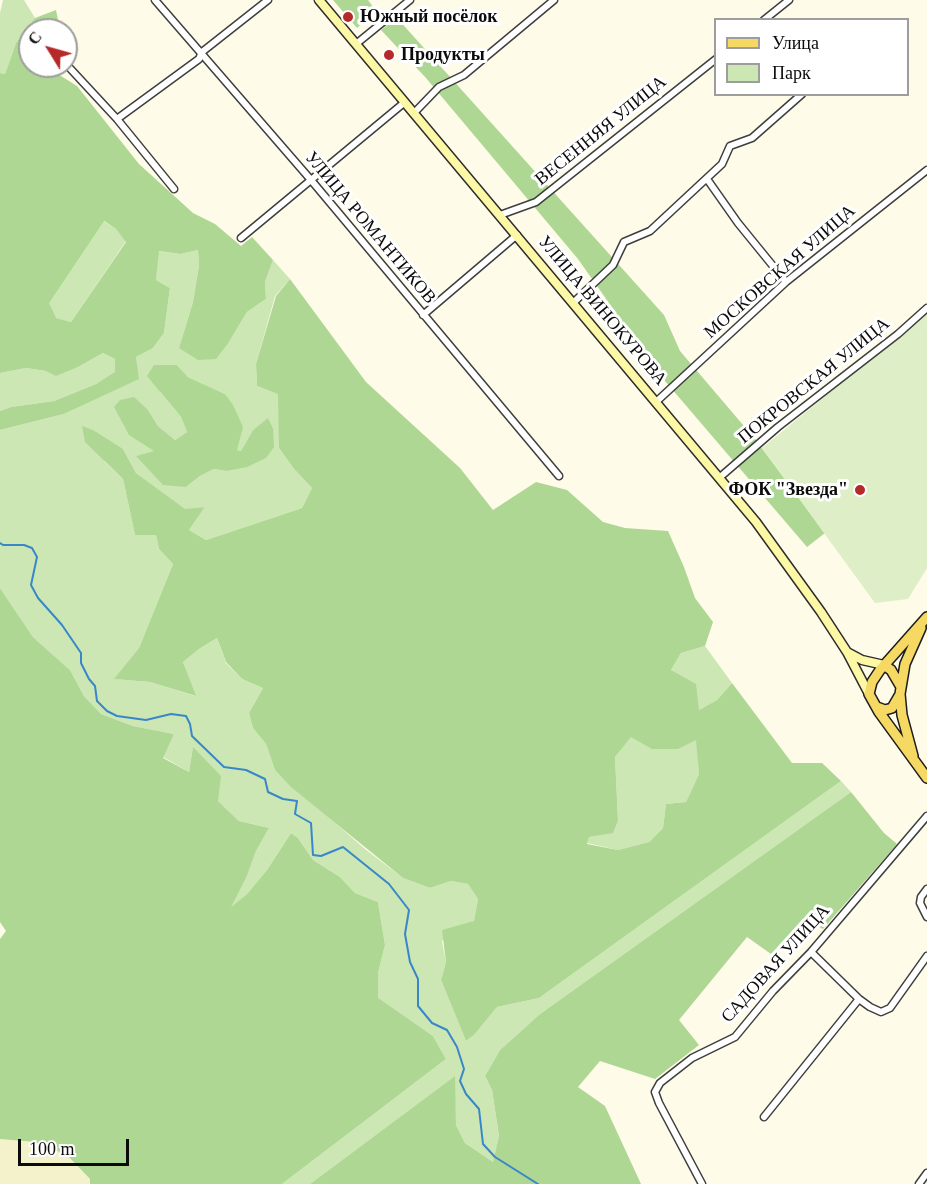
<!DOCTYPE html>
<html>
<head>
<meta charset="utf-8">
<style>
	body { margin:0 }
	#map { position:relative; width:927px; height:1184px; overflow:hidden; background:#fefbe9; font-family:"Times New Roman",serif }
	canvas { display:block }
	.legend { position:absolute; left:714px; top:18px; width:195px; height:78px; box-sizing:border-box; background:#fff; border:2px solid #9d9d9d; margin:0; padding:8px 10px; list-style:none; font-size:18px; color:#0b0b0b }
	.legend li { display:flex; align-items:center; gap:12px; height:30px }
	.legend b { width:30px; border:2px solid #9d9d9d }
	.north { position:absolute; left:18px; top:18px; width:60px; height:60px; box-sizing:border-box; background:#fff; border:2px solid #9d9d9d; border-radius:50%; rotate:307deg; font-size:16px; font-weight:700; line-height:24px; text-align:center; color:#0b0b0b }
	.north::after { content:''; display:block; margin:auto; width:21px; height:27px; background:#b52928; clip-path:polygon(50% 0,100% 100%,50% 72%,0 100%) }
	.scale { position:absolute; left:18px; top:1139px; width:111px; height:27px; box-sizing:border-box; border:3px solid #0b0b0b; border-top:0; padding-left:8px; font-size:18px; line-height:21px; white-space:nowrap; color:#0b0b0b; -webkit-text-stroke:4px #fff; paint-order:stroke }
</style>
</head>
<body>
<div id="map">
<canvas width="927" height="1184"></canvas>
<ul class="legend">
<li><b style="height:8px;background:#f5d962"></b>Улица</li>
<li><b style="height:16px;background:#cce7b4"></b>Парк</li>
</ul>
<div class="north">С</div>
<div class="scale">100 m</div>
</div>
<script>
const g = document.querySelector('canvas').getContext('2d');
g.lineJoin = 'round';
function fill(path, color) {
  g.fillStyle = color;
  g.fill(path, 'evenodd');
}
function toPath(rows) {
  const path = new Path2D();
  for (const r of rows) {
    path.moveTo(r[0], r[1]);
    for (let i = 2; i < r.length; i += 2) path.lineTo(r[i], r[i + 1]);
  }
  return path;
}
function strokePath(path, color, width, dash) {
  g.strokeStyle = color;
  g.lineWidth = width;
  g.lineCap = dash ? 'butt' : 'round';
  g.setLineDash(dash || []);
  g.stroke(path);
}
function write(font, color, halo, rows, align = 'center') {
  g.font = font + ' "Times New Roman",serif';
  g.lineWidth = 6;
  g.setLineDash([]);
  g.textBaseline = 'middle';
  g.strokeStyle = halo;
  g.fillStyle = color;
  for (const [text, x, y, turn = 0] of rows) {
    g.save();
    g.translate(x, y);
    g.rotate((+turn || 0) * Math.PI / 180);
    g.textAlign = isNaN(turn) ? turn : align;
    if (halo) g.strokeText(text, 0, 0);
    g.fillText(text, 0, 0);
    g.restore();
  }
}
fill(toPath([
	[0,1139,35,1142,67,1155,90,1179,90,1184,0,1184]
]), '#f3f2ca');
fill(toPath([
	[3,0,24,0,35,18,16,43,5,74,0,73,0,13],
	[103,221,116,229,126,241,71,322,55,318,48,303],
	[198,250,199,265,193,302,179,348,229,342,247,312,266,299,265,282,273,260,290,279,275,296,256,364,257,386,279,394,279,448,294,469,312,488,302,508,206,540,189,530,205,507,185,510,136,473,123,449,104,461,123,479,135,535,156,535,159,549,173,564,139,648,115,679,150,682,195,696,183,662,199,649,217,638,226,663,242,679,263,688,249,713,253,728,266,744,275,770,365,849,403,878,430,888,451,881,468,884,478,899,474,921,442,941,446,962,441,980,466,1041,474,1035,497,1007,539,998,841,781,851,792,540,1014,500,1050,485,1076,492,1090,499,1137,493,1162,465,1143,456,1125,454,1077,310,1184,282,1184,446,1059,433,1036,378,999,378,973,385,945,378,902,355,893,340,877,313,860,298,838,291,833,267,870,247,894,229,909,247,876,256,851,269,828,239,821,218,801,193,748,189,772,163,757,174,734,133,726,101,714,84,696,70,670,33,637,0,588,0,430,64,414,138,379,136,357,153,348,164,333,170,288,156,280,158,251,180,254],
	[177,365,188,377,225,394,237,450,241,451,253,430,268,419,273,428,226,471,214,469,200,476,186,487,137,456,155,451,148,410,158,426,175,440,187,432,181,417,160,392],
	[103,353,115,359,115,373,96,384,54,401,11,407,0,411,0,373,26,368,46,371,80,366],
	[705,646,732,683,717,700,699,710,671,670,681,653],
	[631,736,697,739,699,774,686,802,666,804,663,828,649,842,618,850,587,843,589,837,613,832,618,821,615,757]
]), '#cce7b4');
fill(toPath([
	[333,0,368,0,376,11,357,28],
	[56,10,60,30,30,30,30,66,51,66,53,71,77,86,139,164,193,213,215,224,241,246,252,237,273,260,265,282,266,299,247,312,229,342,216,359,198,360,179,348,193,302,199,265,198,250,180,254,159,251,156,280,170,288,164,333,153,348,136,357,139,379,64,414,0,430,0,411,11,407,54,401,96,384,115,372,115,359,103,353,80,366,56,376,46,371,26,368,0,373,0,73,5,74,16,43,35,18],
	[104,221,116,229,126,242,71,322,56,318,49,303],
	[397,18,664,315,680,351,755,439,825,533,807,547,659,374,578,259,426,78,381,30],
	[290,279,366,382,460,468,493,510,536,482,567,490,603,522,625,528,668,531,684,567,695,598,713,622,705,646,681,653,671,670,696,684,699,710,717,700,732,683,792,763,822,763,841,781,539,998,497,1007,474,1035,466,1041,441,980,446,962,442,930,474,921,478,899,468,884,451,881,430,888,403,878,291,787,275,770,266,744,253,728,249,713,263,688,242,679,226,662,217,638,199,649,183,662,196,696,150,682,114,679,139,648,173,564,159,549,156,535,135,535,123,479,85,442,82,426,93,430,123,449,136,473,185,509,205,507,189,530,206,540,302,508,312,488,294,469,279,448,278,394,257,386,256,364,276,296],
	[631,737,652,749,678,749,696,740,699,774,686,802,666,804,663,828,649,842,618,850,587,844,589,837,613,833,618,821,615,757],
	[154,365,177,365,188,377,225,394,233,405,243,427,237,450,241,451,253,430,268,418,273,428,274,447,266,458,247,467,226,471,214,469,200,476,186,487,163,485,136,456,154,451,129,435,114,407,120,400,134,397,148,410,158,426,175,440,187,432,181,417,147,376],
	[0,588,33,637,70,670,84,696,101,714,133,726,174,734,163,758,189,772,193,747,221,776,218,801,239,821,269,828,256,851,247,876,231,907,247,894,267,870,291,833,298,838,313,860,340,877,355,893,378,902,385,945,378,973,378,998,433,1036,446,1059,282,1184,90,1184,90,1179,67,1155,35,1142,0,1139,0,939,6,931,0,922],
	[851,792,884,833,897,844,823,929,803,919,771,954,747,937,679,1020,699,1045,655,1079,600,1061,578,1087,605,1106,641,1184,310,1184,455,1076,456,1125,465,1143,493,1162,499,1136,492,1090,485,1076,500,1050,540,1014]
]), '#aed794');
fill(toPath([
	[927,313,927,568,908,599,875,603,762,448]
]), '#deeec6');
strokePath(toPath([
	[0,543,3,545,24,545,32,548,37,557,31,585,38,598,62,625,81,653,81,663,89,679,95,686,97,701,107,711,117,716,146,720,171,714,186,716,190,724,192,736,224,767,246,770,265,779,268,792,283,799,297,801,295,814,311,823,313,855,321,856,343,847,389,884,409,910,405,934,410,962,418,979,418,1006,432,1023,447,1030,457,1047,464,1069,460,1081,466,1094,479,1109,483,1144,495,1157,538,1184]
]), '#3987c9', 2);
const minor = toPath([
	[155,0,311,180,559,476],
	[764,20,789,0],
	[356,44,410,0],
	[66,64,117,119,174,189],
	[414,113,439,87,464,75,554,0],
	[117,119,199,59,202,52,268,0],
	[707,179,738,223,786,282],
	[500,215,536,202,716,59],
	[241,238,405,102],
	[573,303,613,265,624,242,650,231,722,164,730,146,752,138,802,94],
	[423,315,517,235],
	[656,402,786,282,927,170],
	[719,478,778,427,898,334,927,308],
	[927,889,921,897,920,903,927,917],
	[811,952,859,999],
	[764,1117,859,999,870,1007,881,1012,890,1008,927,956],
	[702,1184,659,1103,655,1092,660,1083,692,1058,735,1037,773,991,811,952,927,816],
	[919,1184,927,1173]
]);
const secondary = toPath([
	[319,0,756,522,821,612,847,652,869,694],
	[847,652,862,660,884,665]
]);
const primary = toPath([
	[927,617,880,670,872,682,869,694,879,712,927,778],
	[884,665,891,670,901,687],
	[877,707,885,710,892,708,899,696],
	[913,756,902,715,900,694,905,664,921,628]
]);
strokePath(minor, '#3e3e3e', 9);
strokePath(secondary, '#2d2d2d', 11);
strokePath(primary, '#1c1c1c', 12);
strokePath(minor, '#fff', 6);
strokePath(secondary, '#fdf8a5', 8);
strokePath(primary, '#f5d962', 9);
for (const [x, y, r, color] of [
	[348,17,6,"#b52928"],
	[389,55,6,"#b52928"],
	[860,490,6,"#b52928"]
]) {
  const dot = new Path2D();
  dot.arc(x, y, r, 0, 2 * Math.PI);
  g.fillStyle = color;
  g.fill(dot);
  strokePath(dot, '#fff', 2);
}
write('bold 18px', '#0b0b0b', '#fff', [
	["Южный посёлок",360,17],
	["Продукты",401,55],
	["ФОК \"Звезда\"",848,490,"right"]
], 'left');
write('18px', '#0b0b0b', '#fff', [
	["ВЕСЕННЯЯ УЛИЦА",601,131,-39],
	["УЛИЦА РОМАНТИКОВ",370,228,50],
	["МОСКОВСКАЯ УЛИЦА",780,272,-41],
	["УЛИЦА ВИНОКУРОВА",602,311,50],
	["ПОКРОВСКАЯ УЛИЦА",814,381,-39],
	["САДОВАЯ УЛИЦА",776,964,-48]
]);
</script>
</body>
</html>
